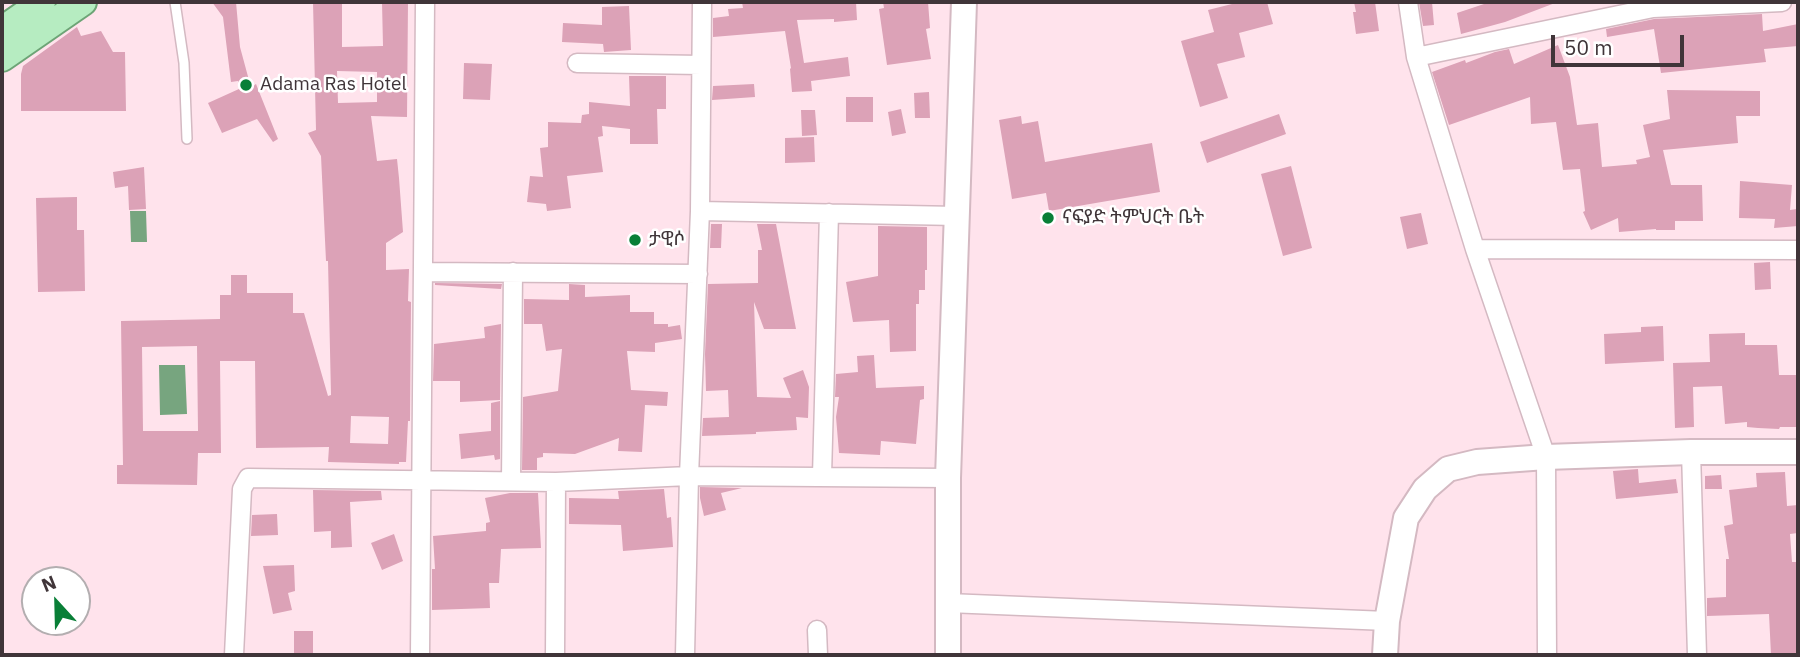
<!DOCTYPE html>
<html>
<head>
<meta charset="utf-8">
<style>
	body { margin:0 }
	#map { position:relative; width:1800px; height:657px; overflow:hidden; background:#ffe3ec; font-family:"IBM Plex Sans",sans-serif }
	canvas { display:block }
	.frame { position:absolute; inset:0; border:4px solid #403539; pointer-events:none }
	.north { position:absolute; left:21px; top:566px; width:70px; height:70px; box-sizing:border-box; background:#fff; border:2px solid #b3aeb0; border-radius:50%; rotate:338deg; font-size:19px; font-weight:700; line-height:28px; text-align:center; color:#403539 }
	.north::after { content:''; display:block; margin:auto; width:24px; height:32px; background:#097f37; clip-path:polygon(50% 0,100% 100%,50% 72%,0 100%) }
	.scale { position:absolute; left:1551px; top:35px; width:133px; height:32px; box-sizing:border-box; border:4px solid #403539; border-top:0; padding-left:9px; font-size:21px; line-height:24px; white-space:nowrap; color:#403539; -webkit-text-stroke:5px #fff; paint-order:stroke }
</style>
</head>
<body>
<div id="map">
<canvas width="1800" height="657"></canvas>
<div class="frame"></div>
<div class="north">N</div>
<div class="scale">50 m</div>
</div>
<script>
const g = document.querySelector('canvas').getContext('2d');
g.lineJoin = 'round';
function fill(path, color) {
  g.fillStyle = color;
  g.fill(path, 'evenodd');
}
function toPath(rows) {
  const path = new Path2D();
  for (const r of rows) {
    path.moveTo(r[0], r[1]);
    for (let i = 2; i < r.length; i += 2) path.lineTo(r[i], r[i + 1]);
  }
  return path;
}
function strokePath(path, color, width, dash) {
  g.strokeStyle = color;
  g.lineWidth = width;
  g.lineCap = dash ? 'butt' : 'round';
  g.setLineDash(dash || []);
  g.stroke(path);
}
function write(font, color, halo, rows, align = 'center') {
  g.font = font + ' "IBM Plex Sans","Noto Sans Ethiopic",sans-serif';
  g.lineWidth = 5;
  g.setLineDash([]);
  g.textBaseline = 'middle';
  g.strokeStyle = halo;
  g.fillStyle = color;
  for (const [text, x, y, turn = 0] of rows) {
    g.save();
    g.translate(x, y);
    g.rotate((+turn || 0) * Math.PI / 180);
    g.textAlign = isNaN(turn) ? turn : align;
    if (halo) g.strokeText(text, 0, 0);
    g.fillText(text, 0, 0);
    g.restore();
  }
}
fill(toPath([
	[130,211,146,211,147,242,131,242],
	[159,365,185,365,187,414,160,415]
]), '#77a57f');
fill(toPath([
	[212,2,236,2,240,47,250,84,240,87,238,81,231,82,223,17],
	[313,2,342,2,342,47,383,46,382,2,408,2,407,117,371,116,377,161,397,159,399,178,403,232,386,243,386,270,409,269,408,301,411,302,410,421,408,421,406,462,399,462,399,464,328,462,329,447,256,448,255,361,220,361,221,453,198,453,197,485,117,484,117,465,123,465,121,321,220,319,220,295,231,295,231,275,247,275,247,293,293,293,293,313,304,313,328,396,331,395,328,261,326,261,321,156,308,133,316,130],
	[337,71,377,72,377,102,338,103],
	[197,346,198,431,143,431,142,347],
	[351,416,389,417,388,444,350,443],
	[742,2,856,2,857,20,834,22,834,19,797,20,804,63,848,57,850,76,811,81,812,91,792,92,790,69,791,68,785,31,713,37,713,18,729,16,728,9,743,8],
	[883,2,928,2,930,28,926,29,931,59,887,65,879,9,884,8],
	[1240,2,1267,2,1273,24,1239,33,1245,57,1217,64,1228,98,1200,107,1181,41,1214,32,1208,10],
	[1354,2,1375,2,1379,31,1356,34,1353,12,1356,12],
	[1419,2,1432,2,1434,25,1423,26],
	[1490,2,1554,2,1555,3,1505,22,1461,34,1457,13],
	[629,6,631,50,604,52,603,44,562,42,563,23,602,25,602,7],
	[1762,14,1763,31,1798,24,1798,46,1764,49,1766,62,1661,73,1654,29,1607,37,1606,29,1654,19],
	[77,27,81,36,101,31,113,52,125,52,126,111,21,111,21,74,23,66],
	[1558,45,1570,77,1577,125,1598,123,1602,167,1637,164,1636,160,1650,157,1643,125,1670,119,1667,90,1760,91,1760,116,1736,116,1738,143,1663,150,1671,185,1702,185,1703,221,1675,221,1675,230,1656,230,1656,229,1619,232,1618,218,1591,230,1583,212,1585,211,1580,169,1563,170,1556,122,1531,124,1530,97,1449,125,1432,72,1465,60,1466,63,1495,52,1509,49,1514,64],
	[464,63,492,64,490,100,463,99],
	[629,76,666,76,666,109,657,109,658,144,630,144,630,129,602,126,603,136,598,137,603,172,567,176,571,208,547,211,546,204,527,202,530,176,543,177,540,148,548,147,548,122,581,123,582,115,589,114,589,102,630,106],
	[250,84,251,87,256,84,278,139,273,142,257,119,222,133,208,103],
	[754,84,755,97,712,100,713,86],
	[929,92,930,118,915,118,914,93],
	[846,97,873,97,873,122,846,122],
	[901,109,906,133,892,136,888,112],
	[801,110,815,110,817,135,802,136],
	[1279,114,1286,134,1207,163,1200,142],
	[1021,116,1022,124,1038,121,1045,162,1152,143,1160,192,1049,211,1046,193,1012,199,999,120],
	[814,137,815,162,785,163,785,138],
	[1291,166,1312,248,1283,256,1261,174],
	[144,167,146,209,129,210,128,186,115,188,113,172],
	[1740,181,1792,185,1790,210,1797,209,1798,226,1774,228,1775,219,1739,218],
	[77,197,77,230,84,230,85,291,38,292,36,198],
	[1421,213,1428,244,1407,249,1400,217],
	[711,224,722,224,721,248,710,248],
	[757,224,776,224,796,329,764,329,754,302,757,397,791,398,783,378,803,370,809,387,808,418,796,417,797,430,756,432,756,434,702,436,703,418,729,417,728,390,706,391,705,354,708,284,758,283,758,250,762,250],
	[878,226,927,227,927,270,925,270,925,290,919,290,919,304,916,304,916,351,890,352,889,320,853,322,846,282,878,276],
	[1770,262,1771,289,1755,290,1754,263],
	[435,283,502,284,501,289,435,285],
	[569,284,585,285,585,297,630,295,630,312,654,312,654,324,668,324,668,327,680,325,682,339,655,343,655,352,627,351,631,390,668,392,667,406,645,405,642,452,618,451,619,438,575,454,543,453,543,457,537,458,537,470,522,470,523,397,558,391,562,349,546,351,542,324,524,324,524,299,569,300],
	[501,324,500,400,460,402,460,381,433,381,434,344,485,338,484,327],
	[1663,326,1664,361,1605,364,1604,334,1641,332,1641,327],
	[1745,333,1745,345,1777,345,1779,375,1798,375,1798,427,1780,427,1779,429,1758,428,1747,427,1747,422,1725,424,1722,386,1693,387,1694,427,1675,428,1673,363,1710,362,1709,334],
	[874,355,876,388,924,386,924,399,920,400,916,444,881,441,880,455,839,453,836,417,839,397,835,397,836,374,858,372,857,356],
	[500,401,500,459,495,460,494,455,461,459,459,434,491,431,491,403],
	[1638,469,1639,483,1676,479,1678,493,1616,499,1613,471],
	[1785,472,1787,506,1798,505,1798,533,1790,534,1792,562,1798,562,1798,655,1771,655,1769,614,1707,616,1707,598,1726,597,1726,559,1729,559,1724,526,1733,524,1729,490,1757,487,1756,473],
	[1721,475,1722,489,1705,489,1705,476],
	[700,487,742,488,721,493,726,510,704,516,700,498],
	[664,489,667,518,671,517,673,547,623,551,621,525,569,524,569,498,619,499,618,491],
	[313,490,381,491,382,500,350,502,352,547,331,548,331,531,314,532],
	[510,493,538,493,541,548,501,549,499,583,489,583,490,608,432,610,432,569,435,569,433,536,486,531,486,523,490,522,485,498],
	[277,514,278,535,251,536,252,515],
	[394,534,403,561,382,570,371,543],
	[294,565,295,591,288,593,292,610,273,614,263,566],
	[294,631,313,631,313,655,294,655]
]), '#dca2b7');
const lane = toPath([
	[175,2,184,63,187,139]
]);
const street = toPath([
	[1408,2,1416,57,1475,249,1546,457,1547,655],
	[1416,57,1653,8,1782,2],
	[577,63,701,65],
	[700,211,957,216],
	[1475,249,1798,250],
	[423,272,698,274],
	[1691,452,1697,655],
	[822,476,829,213],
	[511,481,513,272],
	[948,603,1387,621],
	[817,630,818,655],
	[234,655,242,489,248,478,556,482,689,476,948,478],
	[420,655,425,2],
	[555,655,556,482],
	[685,655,689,476,700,211,702,2]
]);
const secondary = toPath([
	[948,655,948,478,964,2],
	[1385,655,1387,621,1406,518,1425,489,1448,469,1477,462,1546,457,1691,452,1798,452]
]);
const primary = toPath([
	[2,30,42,2],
	[2,58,83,2]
]);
strokePath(lane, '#d4b9c2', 12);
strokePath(street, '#d4b9c2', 21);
strokePath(secondary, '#d4b9c2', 28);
strokePath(primary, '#6da476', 30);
strokePath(lane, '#fff', 9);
strokePath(street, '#fff', 18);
strokePath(secondary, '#fff', 24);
strokePath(primary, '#b6ecc1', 26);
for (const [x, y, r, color] of [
	[246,85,7,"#097f37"],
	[1048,218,7,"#097f37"],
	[635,240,7,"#097f37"]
]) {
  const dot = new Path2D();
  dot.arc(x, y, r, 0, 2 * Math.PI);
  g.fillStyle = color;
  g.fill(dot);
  strokePath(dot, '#fff', 2.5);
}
write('19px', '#403539', '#fff', [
	["Adama Ras Hotel",260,85],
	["ናፍያድ ትምህርት ቤት",1062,218],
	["ታዊሶ",649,240]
], 'left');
</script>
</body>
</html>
